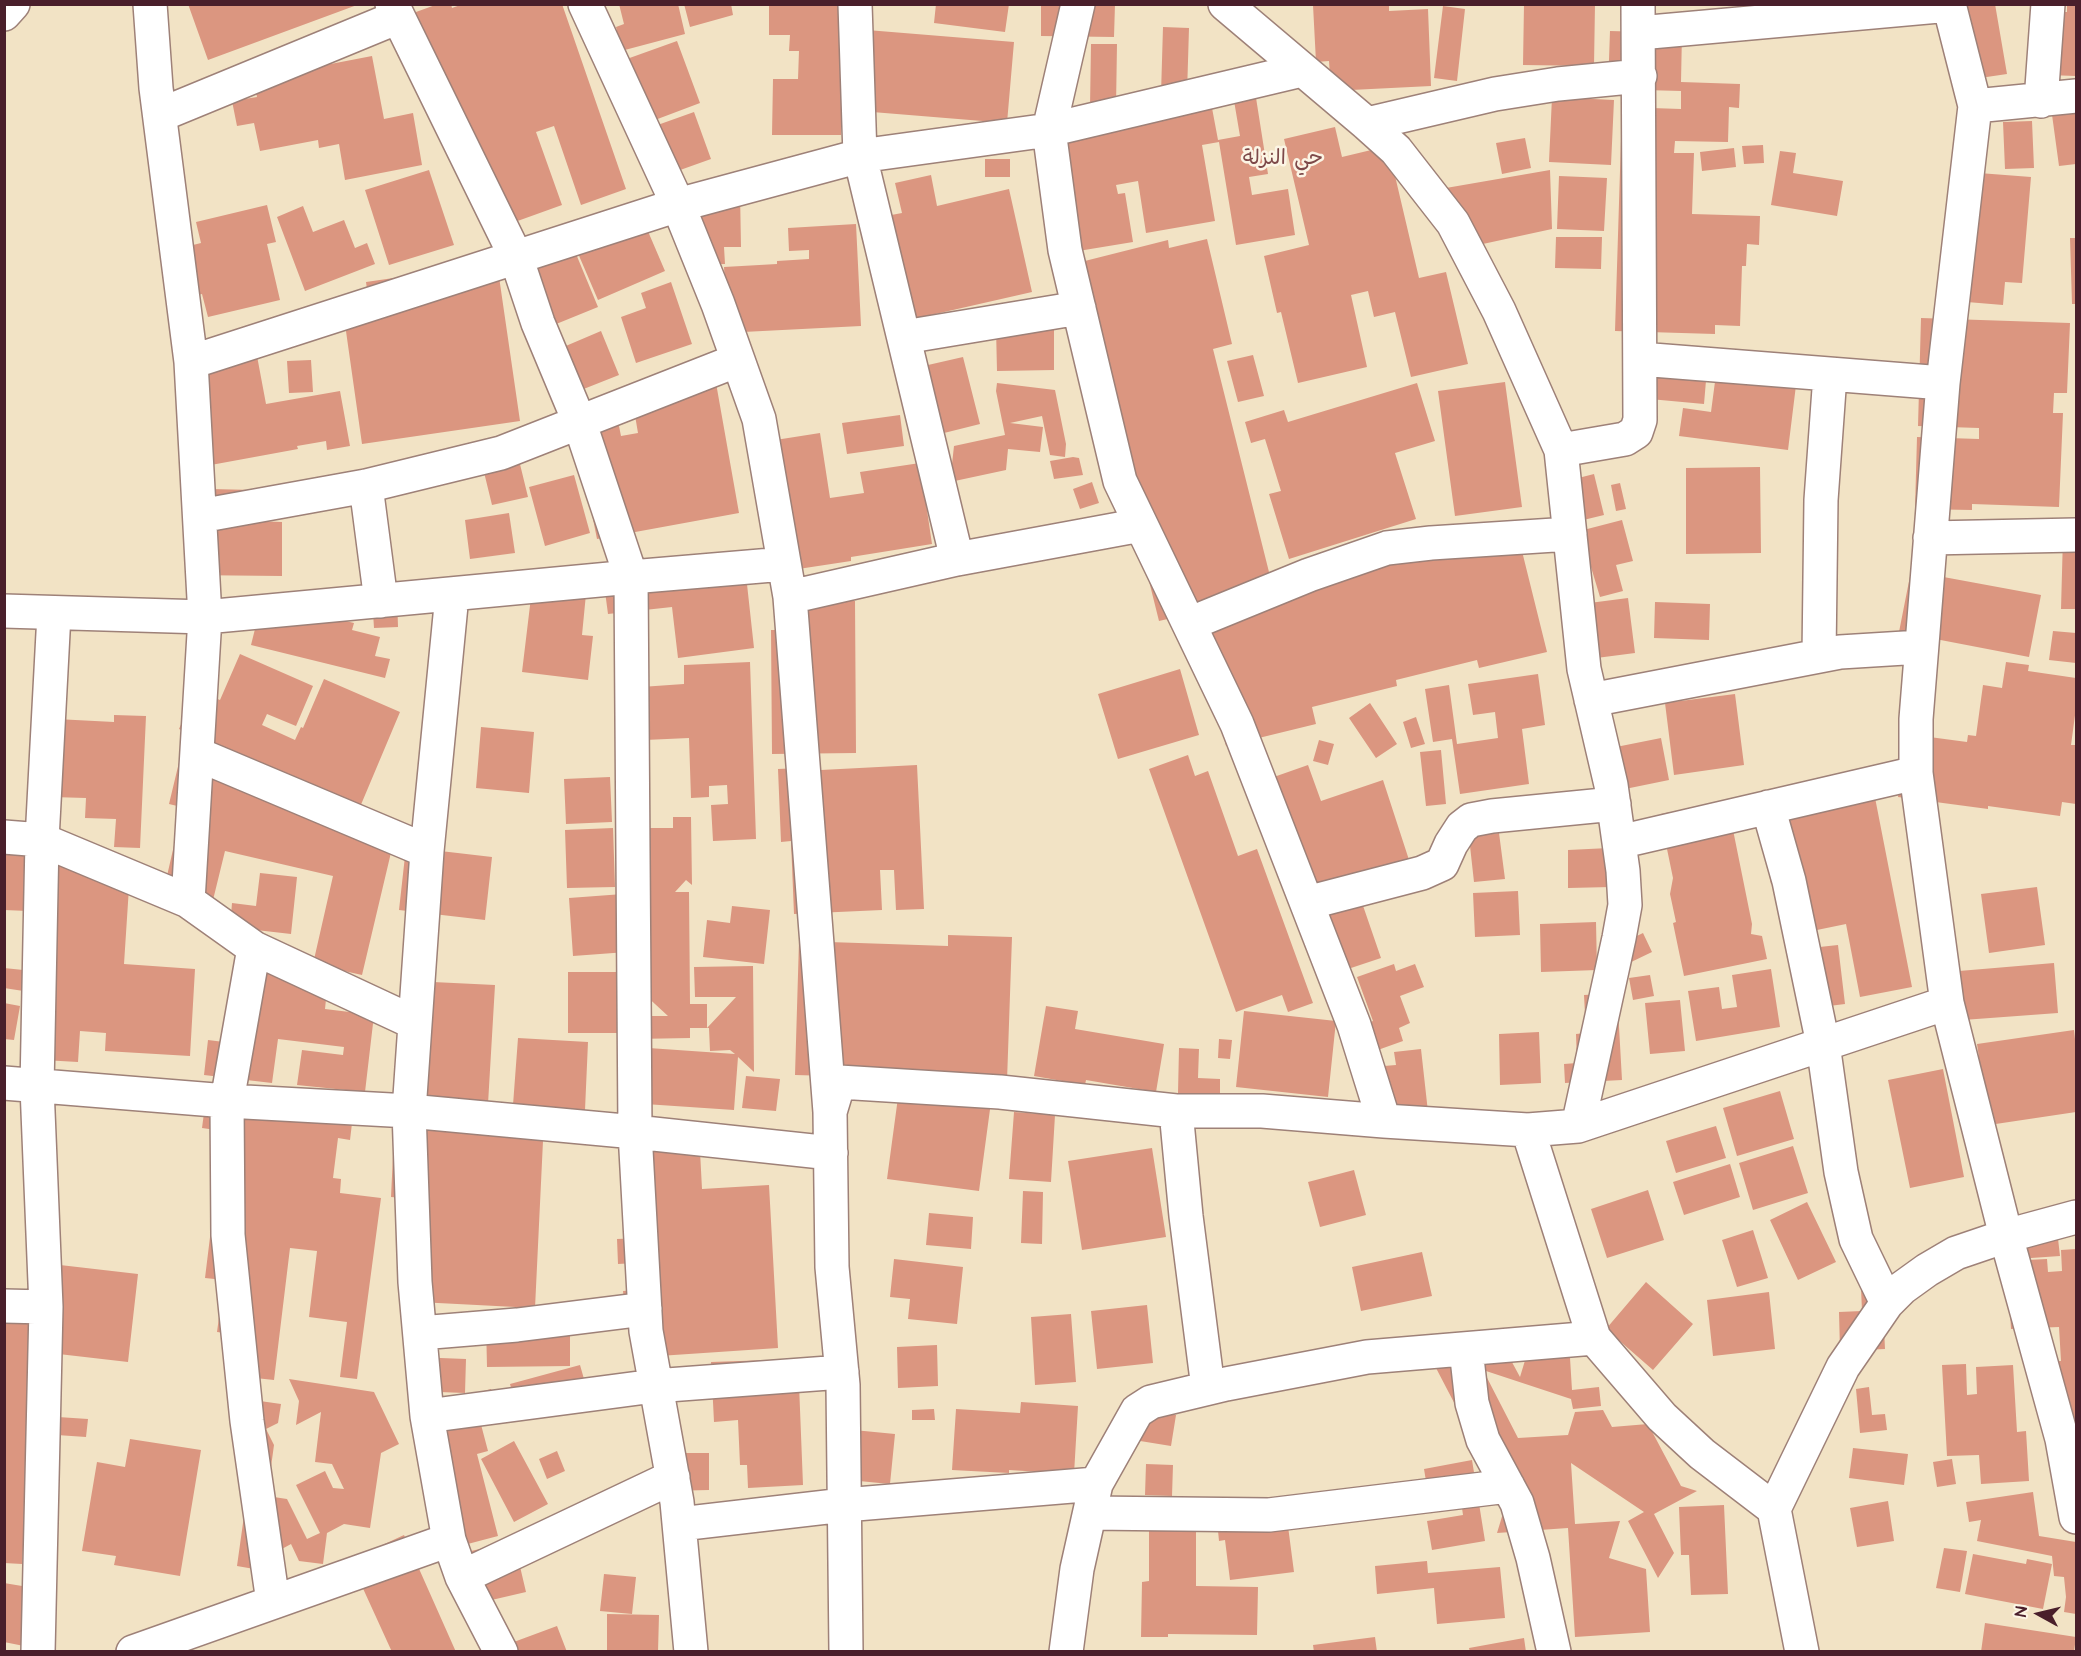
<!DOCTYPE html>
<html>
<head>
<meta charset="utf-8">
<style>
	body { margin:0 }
	#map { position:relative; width:2081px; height:1656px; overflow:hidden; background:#f2e3c5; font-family:"Architects Daughter",sans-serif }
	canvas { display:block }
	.frame { position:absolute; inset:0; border:6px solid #4a1f2b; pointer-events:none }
	.north { position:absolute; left:2009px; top:1584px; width:60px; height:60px; -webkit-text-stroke:4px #fcf5e5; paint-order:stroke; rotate:278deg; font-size:16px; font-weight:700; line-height:24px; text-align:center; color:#4a1f2b }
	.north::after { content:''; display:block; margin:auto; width:21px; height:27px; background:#4a1f2b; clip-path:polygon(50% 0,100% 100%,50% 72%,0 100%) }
</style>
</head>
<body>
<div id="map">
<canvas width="2081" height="1656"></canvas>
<div class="frame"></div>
<div class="north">N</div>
</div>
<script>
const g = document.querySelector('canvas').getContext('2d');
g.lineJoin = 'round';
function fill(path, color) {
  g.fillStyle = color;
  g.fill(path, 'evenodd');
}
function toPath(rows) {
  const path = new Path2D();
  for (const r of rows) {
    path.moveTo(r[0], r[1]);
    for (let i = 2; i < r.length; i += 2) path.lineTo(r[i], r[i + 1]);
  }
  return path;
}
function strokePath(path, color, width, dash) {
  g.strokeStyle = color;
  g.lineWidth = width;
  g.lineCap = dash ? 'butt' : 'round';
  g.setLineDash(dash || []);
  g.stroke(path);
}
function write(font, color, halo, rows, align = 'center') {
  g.font = font + ' "Architects Daughter","Playpen Sans Arabic",sans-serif';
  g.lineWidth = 5;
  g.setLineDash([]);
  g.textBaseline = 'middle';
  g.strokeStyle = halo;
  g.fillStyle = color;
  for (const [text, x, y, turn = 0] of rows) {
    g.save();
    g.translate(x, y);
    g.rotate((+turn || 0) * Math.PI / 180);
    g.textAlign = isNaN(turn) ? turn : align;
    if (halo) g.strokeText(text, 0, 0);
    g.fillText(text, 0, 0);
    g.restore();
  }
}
fill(toPath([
	[188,4,357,4,357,5,208,60],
	[438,4,451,4,452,8,463,4,562,4,626,189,581,205,554,126,536,132,562,205,487,232,405,16],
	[619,4,678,4,685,34,621,51,616,27,624,24],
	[684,4,731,4,733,15,690,27],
	[769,4,841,4,841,135,772,135,773,79,798,79,799,51,789,51,790,35,769,35],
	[936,4,1009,4,1005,32,934,23],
	[1041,4,1115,4,1114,37,1041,36],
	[1524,4,1595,4,1594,66,1523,65],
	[1930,4,1995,4,2007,74,1953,82,1941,10],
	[2067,4,2076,4,2076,76,2048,75,2050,12,2067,12],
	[1313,5,1389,5,1389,11,1428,9,1431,86,1331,91,1329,61,1316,62],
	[1443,6,1465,9,1457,81,1434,78],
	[1163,27,1189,28,1187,94,1161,94],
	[867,30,1014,42,1007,123,860,111],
	[1610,31,1682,33,1681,82,1740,84,1739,108,1729,107,1728,142,1675,141,1674,153,1694,153,1692,214,1760,216,1759,245,1747,244,1746,266,1742,266,1740,326,1715,325,1715,334,1615,331,1622,107,1681,109,1681,91,1608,89],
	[677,41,700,103,647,123,624,60],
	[1091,44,1117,44,1116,107,1090,107],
	[372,56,384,119,413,113,422,165,345,180,339,144,319,148,318,140,260,151,254,123,237,126,232,101,257,97,253,79],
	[1254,85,1268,174,1249,177,1252,195,1288,189,1295,235,1236,245,1219,142,1202,145,1215,221,1146,233,1138,181,1116,185,1118,194,1125,193,1133,242,1054,255,1035,137,1212,108,1218,140,1240,136,1232,89],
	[2076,96,2076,164,2059,166,2050,100],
	[1552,97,1614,100,1611,165,1549,162],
	[694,112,711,159,669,174,652,127],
	[2032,121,2034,168,2005,169,2003,122],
	[1335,127,1342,157,1388,146,1419,278,1446,272,1468,364,1411,377,1395,312,1374,317,1368,291,1351,295,1367,367,1298,383,1281,312,1277,313,1264,256,1309,245,1284,139],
	[1525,138,1531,168,1502,174,1496,143],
	[1763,145,1764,163,1744,164,1742,146],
	[1734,148,1736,167,1702,171,1700,152],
	[1780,151,1796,153,1793,173,1843,181,1837,216,1771,205],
	[985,159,1010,159,1010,177,985,177],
	[429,170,454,245,389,265,365,190],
	[1550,170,1552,229,1469,247,1446,188],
	[1966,172,2031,177,2022,283,2005,282,2003,305,1955,301],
	[931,175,937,206,1009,189,1032,292,909,320,886,216,902,213,895,183],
	[1559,176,1607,178,1604,231,1557,229],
	[717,192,740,192,741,247,724,247,725,264,686,265,686,213,717,212],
	[635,201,665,271,598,300,568,230],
	[267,205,276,242,267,244,280,300,208,317,202,294,188,297,177,249,201,243,196,222],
	[303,206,313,232,344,220,355,248,367,243,375,264,305,291,277,217],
	[856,224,861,326,743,332,725,284,724,267,777,264,777,261,809,259,809,250,789,251,788,228],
	[569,237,598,307,539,331,510,261],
	[1556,237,1602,237,1601,269,1555,268],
	[2070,238,2076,238,2076,304,2072,304],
	[1207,239,1232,344,1213,349,1271,580,1516,527,1547,652,1479,668,1477,660,1396,680,1397,686,1312,707,1316,724,1226,746,1193,613,1159,621,1104,401,1061,267,1168,240,1169,248],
	[497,263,520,421,362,444,342,303,371,317,366,282],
	[671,282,692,344,636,363,621,317,646,308,641,293],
	[1921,318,2070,323,2067,393,2054,393,2053,413,2063,413,2059,507,1972,504,1972,510,1915,509,1917,437,1979,439,1979,428,1918,426],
	[1054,327,1054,370,997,371,996,328],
	[601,331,619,375,571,394,554,351],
	[254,340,266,404,340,391,350,446,327,450,326,441,297,446,298,449,200,467,179,354],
	[1633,350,1708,357,1704,404,1628,397],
	[1253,355,1264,396,1238,402,1227,361],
	[963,357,980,424,944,433,928,365],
	[1718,359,1798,369,1788,450,1679,436,1683,408,1711,412],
	[311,360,313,392,289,393,287,361],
	[713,366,739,513,597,539,573,419,616,411,621,436,638,433,630,386],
	[1505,382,1522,507,1455,516,1438,391],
	[997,383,1055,390,1066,444,1065,457,1050,455,1042,416,1010,423,1043,427,1040,452,1008,449,1006,470,950,482,954,446,1005,435,996,391],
	[1417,383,1435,441,1395,453,1416,519,1289,559,1269,494,1281,491,1265,439,1251,443,1245,422,1284,410,1288,422],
	[900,415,904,446,847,454,842,423],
	[820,433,830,498,864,493,860,472,920,463,932,544,851,557,851,561,772,573,750,444],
	[518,456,528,497,492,505,482,464],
	[1073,457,1079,458,1083,475,1054,479,1050,461],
	[1760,467,1761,553,1686,554,1686,468],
	[1594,474,1604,515,1571,523,1553,509,1547,486],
	[574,475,590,533,545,546,529,487],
	[1092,482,1099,503,1080,509,1073,489],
	[1620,483,1626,509,1616,511,1611,485],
	[211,489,254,490,254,521,282,522,282,576,186,575,186,506],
	[509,513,515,553,470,559,465,520],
	[1622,520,1633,561,1616,565,1623,591,1600,597,1591,567,1579,571,1568,534],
	[2063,536,2076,537,2076,609,2061,609],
	[745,566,754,648,678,658,672,607,608,614,604,584],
	[1911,571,2041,595,2029,657,1899,632],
	[532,589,586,594,582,635,593,636,588,680,522,672],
	[397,595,398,627,374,628,372,597],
	[1628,598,1635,653,1581,660,1574,605],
	[262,601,354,623,352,630,380,637,375,656,390,659,385,678,251,645],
	[775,601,855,601,856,753,772,754,771,630,775,630],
	[1655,602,1710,604,1709,640,1654,638],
	[2053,631,2076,633,2076,663,2049,660],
	[240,654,313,686,296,726,267,714,262,725,295,740,301,727,303,728,324,679,400,712,360,807,179,729,196,690,220,700],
	[750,662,756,839,713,841,711,805,728,804,727,785,709,786,709,797,691,798,689,738,645,740,641,687,684,684,684,665],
	[2006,662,2029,665,2028,671,2076,678,2076,708,2071,745,2076,745,2076,804,2062,802,2060,816,1988,806,1988,809,1898,797,1907,734,1967,742,1968,735,1976,736,1983,685,2002,688],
	[1180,669,1199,735,1118,759,1098,694],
	[1538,674,1545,725,1522,729,1529,784,1460,794,1452,739,1433,742,1425,689,1449,685,1457,744,1498,738,1495,712,1473,715,1468,684],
	[1735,694,1744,765,1674,775,1665,703],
	[1370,703,1397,744,1376,758,1349,718],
	[114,715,146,716,140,848,114,847,116,819,85,818,86,798,52,797,56,719,114,722],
	[1416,717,1425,744,1411,748,1403,722],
	[481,727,534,732,529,793,476,788],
	[1661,738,1669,780,1625,789,1616,747],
	[1319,740,1334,744,1328,765,1313,761],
	[1441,750,1446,804,1426,806,1420,752],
	[181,754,398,823,362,975,313,964,333,876,225,851,213,900,164,889,180,819,207,826,210,814,169,804],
	[1188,755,1195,776,1208,771,1238,856,1257,849,1313,1003,1288,1012,1282,995,1236,1012,1149,769],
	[917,765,924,909,896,910,894,870,880,870,882,910,794,914,791,841,781,842,778,769,821,767,821,770],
	[1308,765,1321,801,1383,780,1410,863,1310,897,1271,778],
	[1870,772,1912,987,1860,997,1846,924,1783,937,1778,912,1795,909,1790,880,1771,884,1755,803],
	[610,777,612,822,566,824,564,779],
	[1670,812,1731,820,1752,924,1751,934,1762,936,1767,959,1684,976,1673,923,1676,922,1670,894,1673,878,1667,849,1644,846,1657,839,1661,814],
	[673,817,691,817,692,885,686,880,675,892,689,892,690,1004,707,1004,707,1028,736,997,695,997,694,967,753,966,754,1072,738,1057,734,1110,630,1103,634,1047,735,1054,730,1050,710,1051,709,1028,690,1028,690,1038,635,1039,635,1016,668,1016,642,992,625,828,673,828],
	[613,828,615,887,567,888,565,830],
	[1499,833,1505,879,1474,882,1469,837],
	[4,846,30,847,28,911,4,910],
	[406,847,492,857,485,920,399,910],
	[1609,848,1611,887,1568,888,1568,850],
	[50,852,130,872,124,964,195,969,190,1056,105,1051,106,1033,80,1031,78,1062,43,1060],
	[260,873,297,877,291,934,230,927,232,903,256,906],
	[2037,887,2045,945,1989,953,1981,894],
	[1518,891,1520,935,1475,937,1473,893],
	[623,894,627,952,573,956,569,898],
	[1360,897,1381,958,1345,970,1324,909],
	[732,906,770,910,764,964,703,957,707,920,730,923],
	[1596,922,1597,970,1541,972,1540,924],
	[1643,933,1652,952,1627,964,1618,945],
	[948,935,1012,937,1007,1081,795,1075,799,941,948,946],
	[1838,945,1845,1004,1829,1006,1792,950],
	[2054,963,2058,1013,1963,1020,1959,971],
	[1394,964,1396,971,1415,964,1424,987,1400,996,1410,1023,1399,1028,1403,1041,1375,1051,1366,1024,1373,1021,1357,977],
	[4,968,33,971,30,992,4,988],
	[233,968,328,980,325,1009,374,1015,365,1092,297,1085,302,1050,343,1055,344,1047,278,1039,272,1083,204,1075,208,1040,224,1042],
	[1771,969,1780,1027,1696,1041,1688,991,1719,987,1722,1009,1737,1007,1732,975],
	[568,972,630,972,630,1033,568,1033],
	[1650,975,1654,996,1633,1000,1629,978],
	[433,982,495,985,488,1104,427,1101],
	[1619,993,1618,1009,1622,1080,1565,1083,1564,1064,1577,1063,1576,1034,1586,1033,1584,995],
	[1680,1000,1685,1051,1650,1054,1645,1003],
	[4,1003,20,1006,14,1040,4,1039],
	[1046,1006,1078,1011,1075,1029,1164,1044,1156,1092,1086,1080,1085,1085,1034,1076],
	[1244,1011,1336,1021,1328,1097,1236,1087],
	[2074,1030,2076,1048,2076,1112,1989,1125,1977,1044],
	[1539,1032,1541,1083,1500,1085,1499,1034],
	[518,1038,588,1042,585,1110,513,1105],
	[1219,1039,1232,1040,1230,1059,1218,1058],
	[1179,1048,1199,1049,1198,1078,1220,1079,1220,1094,1178,1093],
	[1421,1049,1428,1112,1390,1117,1384,1066,1396,1065,1394,1052],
	[1943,1069,1964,1177,1910,1188,1888,1080],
	[746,1076,780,1079,776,1111,742,1108],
	[899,1090,991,1102,979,1191,887,1179],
	[1780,1091,1794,1139,1737,1156,1723,1108],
	[206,1098,353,1115,350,1140,338,1138,333,1178,341,1179,340,1193,381,1198,357,1379,340,1377,347,1322,309,1317,317,1251,290,1248,274,1380,227,1375,253,1336,217,1332,224,1280,205,1278,223,1131,202,1128],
	[1014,1112,1055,1115,1051,1182,1009,1179],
	[395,1113,544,1120,535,1308,399,1301,402,1234,416,1199,391,1197],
	[1716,1126,1726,1158,1676,1173,1666,1141],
	[699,1132,702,1189,769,1185,778,1348,644,1357,643,1339,630,1340,629,1309,625,1310,623,1291,636,1290,635,1263,618,1264,617,1239,641,1238,623,1136],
	[1793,1146,1808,1193,1753,1210,1739,1163],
	[1152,1148,1166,1237,1082,1250,1068,1161],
	[1730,1164,1740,1197,1684,1215,1673,1182],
	[1354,1170,1366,1215,1320,1227,1308,1182],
	[1648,1190,1664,1240,1607,1258,1591,1209],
	[1023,1191,1043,1192,1042,1244,1021,1243],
	[1807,1202,1836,1262,1798,1280,1770,1220],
	[929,1213,973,1217,971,1249,926,1245],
	[1753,1230,1768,1278,1737,1287,1722,1240],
	[2057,1230,2060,1256,2002,1260],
	[2076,1249,2076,1468,2038,1362,2061,1361,2059,1327,2011,1329,2007,1261,2047,1259,2048,1272,2062,1271,2061,1250],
	[1422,1252,1432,1296,1361,1311,1352,1267],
	[894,1259,963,1267,957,1324,908,1319,910,1299,890,1297],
	[60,1265,138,1274,128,1362,50,1353],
	[1646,1282,1693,1324,1653,1370,1606,1329],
	[1882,1287,1885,1349,1840,1351,1839,1312,1862,1311,1861,1288],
	[1769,1292,1775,1349,1713,1356,1707,1300],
	[1147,1305,1153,1363,1097,1369,1091,1311],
	[1071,1314,1076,1382,1035,1385,1031,1317],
	[4,1316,38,1318,22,1564,4,1563],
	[486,1323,570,1331,570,1366,487,1367],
	[1500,1340,1520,1377,1530,1344,1569,1342,1572,1390,1599,1387,1601,1406,1573,1409,1571,1399,1483,1370,1518,1438,1568,1435,1575,1412,1603,1410,1612,1427,1648,1424,1681,1486,1697,1491,1654,1514,1674,1553,1658,1578,1628,1521,1644,1512,1571,1463,1575,1524,1620,1521,1609,1558,1646,1569,1650,1632,1575,1637,1568,1528,1497,1533,1511,1487,1496,1483,1424,1345],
	[937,1345,938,1386,898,1388,897,1347],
	[415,1357,466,1359,465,1393,414,1391],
	[798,1359,803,1485,748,1488,747,1465,740,1465,738,1420,714,1422,711,1362],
	[1966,1364,1967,1395,1977,1394,1976,1367,2013,1365,2017,1432,2026,1431,2029,1481,1981,1484,1979,1455,1947,1456,1942,1365],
	[580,1365,590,1400,520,1420,510,1384],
	[289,1379,374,1392,399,1444,381,1453,370,1528,344,1524,327,1533,323,1564,299,1561,291,1544,280,1550,277,1573,237,1566,260,1401,281,1404,278,1423,266,1429,274,1445,267,1496,287,1499,307,1539,320,1533,296,1485,325,1471,333,1488,344,1489,332,1464,315,1462,321,1412,296,1425,299,1401],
	[1869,1387,1872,1415,1885,1414,1887,1430,1860,1433,1856,1389],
	[491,1389,498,1412,479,1417,488,1451,477,1454,498,1536,445,1550,424,1407],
	[1021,1402,1078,1406,1074,1474,1009,1470,1009,1473,952,1470,956,1409,1020,1413],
	[934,1409,935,1420,912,1420,912,1410],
	[1139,1410,1176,1415,1171,1446,1134,1440],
	[58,1417,88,1419,86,1437,57,1435],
	[833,1428,895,1434,890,1484,828,1478],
	[130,1439,201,1450,180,1576,114,1565,116,1556,82,1551,97,1462,125,1467],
	[514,1441,548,1504,514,1522,481,1459],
	[1853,1448,1908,1454,1904,1485,1849,1478],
	[557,1451,565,1471,547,1479,539,1459],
	[668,1453,709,1453,709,1490,668,1491],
	[1952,1459,1956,1484,1937,1487,1933,1462],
	[1472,1460,1485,1541,1432,1550,1427,1521,1463,1515,1460,1494,1429,1499,1424,1469],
	[1146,1464,1173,1465,1172,1496,1145,1495],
	[2033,1492,2039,1536,2076,1542,2076,1614,2064,1612,2066,1597,2064,1577,2054,1576,2052,1556,1977,1541,1981,1520,1969,1522,1966,1502],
	[1888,1501,1894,1541,1857,1547,1850,1508],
	[1724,1505,1728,1594,1691,1595,1689,1555,1681,1555,1679,1507],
	[1216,1510,1286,1511,1294,1572,1230,1580,1225,1540,1219,1541],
	[1149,1531,1196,1531,1196,1586,1258,1587,1257,1635,1168,1634,1168,1637,1141,1637,1142,1582,1149,1581],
	[404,1535,456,1652,392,1652,350,1560],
	[514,1541,526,1592,483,1602,471,1551],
	[1944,1548,1967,1551,1960,1592,1936,1588],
	[1973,1554,2026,1564,2027,1559,2052,1564,2043,1609,1965,1594],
	[1427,1561,1428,1573,1500,1567,1505,1618,1437,1624,1434,1588,1377,1594,1375,1566],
	[604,1574,636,1577,632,1614,600,1611],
	[4,1583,34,1588,24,1646,4,1642],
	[607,1614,659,1615,658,1652,607,1652],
	[1985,1623,2076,1637,2074,1652,1981,1652],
	[557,1626,567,1652,505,1652,503,1646],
	[1375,1637,1377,1652,1314,1652,1313,1645],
	[1524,1638,1526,1652,1470,1652,1469,1648]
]), '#db9680');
const minor = toPath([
	[150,4,156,88,191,362,205,617,188,901],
	[392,4,516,257,538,323,579,421,631,577,635,1132,646,1331,677,1502,691,1652],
	[585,4,678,205,718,304,738,360,759,419,790,597,830,1112,832,1267,843,1385,846,1652],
	[855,4,860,156,957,559],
	[1078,4,1049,130,1065,250,1120,481,1237,724,1354,1025,1384,1121],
	[1225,4,1367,124,1396,150,1453,223,1499,311,1561,450,1584,669,1611,785,1623,871,1625,905,1619,938,1578,1126],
	[1949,4,1975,106,1943,383,1916,719,1916,773,1947,1003,2006,1236,2062,1439,2076,1517],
	[4,14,13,4],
	[1639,33,1950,5],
	[2041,101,2048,4],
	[1975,106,2076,96],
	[160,115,398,17],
	[1367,124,1495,94,1558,84,1640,76],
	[904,337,1079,308],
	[1640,359,1943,383],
	[191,362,678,205,860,156,1049,130,1302,70],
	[1561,450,1625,439,1636,432,1640,420,1638,4],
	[366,486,381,601],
	[200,516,366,486,501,453,738,360],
	[1930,538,2076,535],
	[452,595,427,851,409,1111,415,1282,427,1416,449,1540,462,1577,501,1652],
	[790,597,957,559,1141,525],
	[4,611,205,617,631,577,784,564],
	[1189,624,1309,575,1387,548,1431,543,1570,534],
	[1819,656,1821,500,1830,375],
	[1591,700,1840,652,1921,647],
	[197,754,427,851],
	[1768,807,1789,881,1823,1044,1841,1172,1856,1239,1887,1303],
	[4,837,42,840,188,901,254,948,415,1023],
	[1619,842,1916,773],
	[1307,903,1422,873,1442,864,1451,844,1462,827,1471,820,1492,816,1614,804],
	[254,948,227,1101,228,1235,247,1421,273,1602],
	[4,1083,227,1101,409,1111,635,1132,831,1153],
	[1176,1111,1186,1216,1208,1388],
	[830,1112,839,1082,1000,1092,1176,1111,1262,1111,1384,1121,1528,1130,1578,1126,1947,1003],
	[1528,1130,1594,1338,1662,1417,1702,1454,1774,1509],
	[4,1306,46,1307],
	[420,1333,517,1325,645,1309],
	[1466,1349,1472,1403,1483,1440,1517,1503,1533,1558,1554,1652],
	[427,1416,654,1386,842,1372],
	[1090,1513,1269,1515,1508,1486],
	[680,1524,844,1505,1096,1484],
	[462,1577,673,1477],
	[38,1652,46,1307,37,1087,42,840,54,614],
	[133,1652,449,1540],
	[1066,1652,1077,1569,1096,1484,1137,1411,1151,1402,1226,1384,1367,1357,1594,1338],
	[1802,1652,1774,1509,1843,1367,1887,1303,1902,1288,1927,1270,1956,1253,2006,1236,2076,1217]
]);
strokePath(minor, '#9e8178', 36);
strokePath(minor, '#fff', 33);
write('21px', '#7d4949', '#fcf5e5', [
	["حي النزلة",1283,160]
]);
</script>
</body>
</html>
